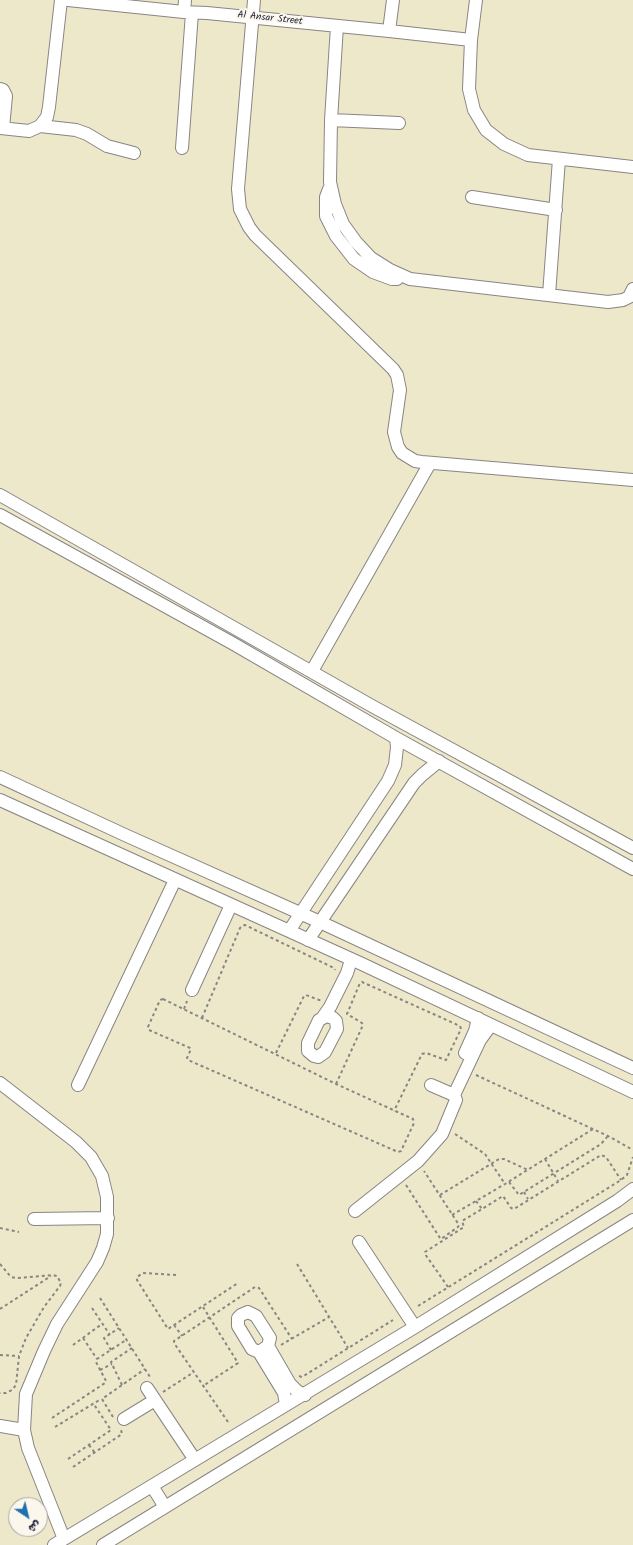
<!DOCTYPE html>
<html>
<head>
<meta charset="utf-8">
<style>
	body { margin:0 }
	#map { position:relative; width:633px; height:1545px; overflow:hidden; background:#eee8cb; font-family:Kalam,"Playpen Sans Arabic",sans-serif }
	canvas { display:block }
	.north { position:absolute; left:8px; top:1497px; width:40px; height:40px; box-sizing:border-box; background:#fbf7ec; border:1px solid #a4a2a5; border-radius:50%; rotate:145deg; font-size:11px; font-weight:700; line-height:16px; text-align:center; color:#22223b }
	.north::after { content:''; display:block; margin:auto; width:14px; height:18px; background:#1f6fb2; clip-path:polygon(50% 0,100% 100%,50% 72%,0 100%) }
</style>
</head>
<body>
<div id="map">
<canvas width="633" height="1545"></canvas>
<div class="north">ش</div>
</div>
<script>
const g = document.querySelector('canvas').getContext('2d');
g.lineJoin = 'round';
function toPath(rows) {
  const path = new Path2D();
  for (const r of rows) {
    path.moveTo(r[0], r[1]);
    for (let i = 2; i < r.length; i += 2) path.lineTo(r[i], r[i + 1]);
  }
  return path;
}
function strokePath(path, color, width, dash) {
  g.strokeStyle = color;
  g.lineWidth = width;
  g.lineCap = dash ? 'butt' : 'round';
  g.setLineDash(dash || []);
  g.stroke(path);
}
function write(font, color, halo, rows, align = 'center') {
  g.font = font + ' Kalam,sans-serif';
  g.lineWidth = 4;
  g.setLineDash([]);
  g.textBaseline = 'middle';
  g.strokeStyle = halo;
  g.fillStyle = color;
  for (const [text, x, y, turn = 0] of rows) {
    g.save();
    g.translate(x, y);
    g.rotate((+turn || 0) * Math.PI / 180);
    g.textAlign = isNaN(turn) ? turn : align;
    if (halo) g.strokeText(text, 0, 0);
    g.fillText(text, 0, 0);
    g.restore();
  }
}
const minor = toPath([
	[68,0,184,12,207,13,389,31,471,40],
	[254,0,238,189,240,209,249,227,255,235,393,369,397,375,400,390,394,432,398,447,402,453,415,461,422,462,633,480],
	[476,0,471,40,469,89,474,110,486,130,504,144,528,155,633,167],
	[184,12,185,0],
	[337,26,331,120,330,182,335,204,343,224,356,242,371,258,390,270,410,279,608,302,623,300,629,297,633,289],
	[389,31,393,0],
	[0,89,3,90,6,96,3,128],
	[331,120,399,123],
	[40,126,76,130,87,134,107,146,134,153],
	[0,128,29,131,40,126,47,117,49,107,61,0],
	[182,148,192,13],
	[329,189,326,197,326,216,336,236,354,259,373,272,392,279,397,279],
	[472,197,556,210],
	[549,295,559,159],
	[0,495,372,706,633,848],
	[0,515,232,643,396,738,633,869],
	[312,671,430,463],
	[0,777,125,835,320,922,633,1068],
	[0,800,362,964,633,1092],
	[289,931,388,781,395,765,397,747,396,738],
	[308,940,414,783,422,775,439,761],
	[192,990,231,905],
	[327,1016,333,1018,336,1021,337,1029,325,1052,318,1057,314,1056,308,1051,308,1043,319,1020,327,1016],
	[323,1017,330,1007,347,973,351,960],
	[465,1053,475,1031,478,1018],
	[0,1083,76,1142,91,1157,102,1176,107,1197,107,1234,103,1248,97,1262,57,1324,44,1351,26,1394,24,1430,28,1448,64,1539],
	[78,1085,175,880],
	[454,1095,480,1040,491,1025],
	[355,1211,418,1161,442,1134,456,1100,454,1095,431,1085],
	[34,1219,108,1218],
	[359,1242,415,1327],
	[248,1312,256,1316,270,1338,268,1346,259,1352,252,1349,238,1326,238,1318,241,1315,248,1312],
	[268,1346,290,1384,297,1391,305,1395],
	[259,1352,284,1393,286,1405],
	[147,1388,195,1460],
	[124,1419,155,1400],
	[0,1426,24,1430],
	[152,1486,165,1507],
	[54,1545,415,1327,617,1201,633,1189],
	[103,1545,633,1220]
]);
strokePath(minor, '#888583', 14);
strokePath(toPath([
	[163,999,336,1084,413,1119,414,1123,401,1151,398,1152,188,1060,187,1058,191,1049,190,1048,149,1030,148,1027,160,1000,163,999],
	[184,1009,187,1001],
	[202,1018,240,928,242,926,245,925,334,968,335,970],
	[276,1053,304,996,306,995,319,1000,321,1000],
	[476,1075,608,1136,633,1150],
	[336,1084,363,1025,362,1023,347,1014,360,983,362,982,460,1026,461,1029,446,1060,426,1053,422,1054,394,1111],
	[455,1134,485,1154,505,1184],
	[545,1159,558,1181],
	[509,1182,519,1195,601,1144,608,1136],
	[406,1185,440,1238,441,1239,458,1227,459,1225,424,1171],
	[524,1192,528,1199],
	[440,1195,499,1159,504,1159,528,1170],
	[476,1201,482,1209],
	[452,1215,505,1184,593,1129],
	[0,1228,19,1232],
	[0,1264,11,1277,17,1278,53,1275,57,1276,61,1283,60,1286,44,1307,26,1338,19,1356,16,1385,12,1390,6,1393,0,1393],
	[297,1264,348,1348],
	[176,1275,143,1273,137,1277,137,1280,168,1329,238,1283],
	[448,1287,425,1254,425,1252,464,1227,462,1221,482,1209,503,1196,511,1208,514,1209,601,1155,606,1157,621,1180],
	[100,1298,150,1377],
	[418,1306,621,1180,627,1175,633,1157],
	[203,1307,238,1363,203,1386],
	[92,1308,110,1335],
	[0,1309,51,1276],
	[174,1325,182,1336],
	[83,1338,97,1359],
	[73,1345,102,1324],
	[281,1345,329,1317],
	[111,1350,104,1338,119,1328],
	[0,1355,19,1356],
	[100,1370,112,1364],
	[299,1376,302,1377,393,1320],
	[122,1385,111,1362,132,1348],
	[163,1392,194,1372],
	[113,1417,102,1399,145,1369],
	[52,1418,105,1383,106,1381,96,1362,97,1359,126,1340],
	[228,1422,174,1343,174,1341,255,1287,259,1288,292,1339],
	[55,1427,101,1399],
	[89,1445,95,1453],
	[68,1459,111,1430,93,1403],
	[73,1467,122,1434,121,1430]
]), '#888583', 2, [3, 3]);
strokePath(minor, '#fff', 12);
write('10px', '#22223b', '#fbf7ec', [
	["Al Ansar Street",270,19,6]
]);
</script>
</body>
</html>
